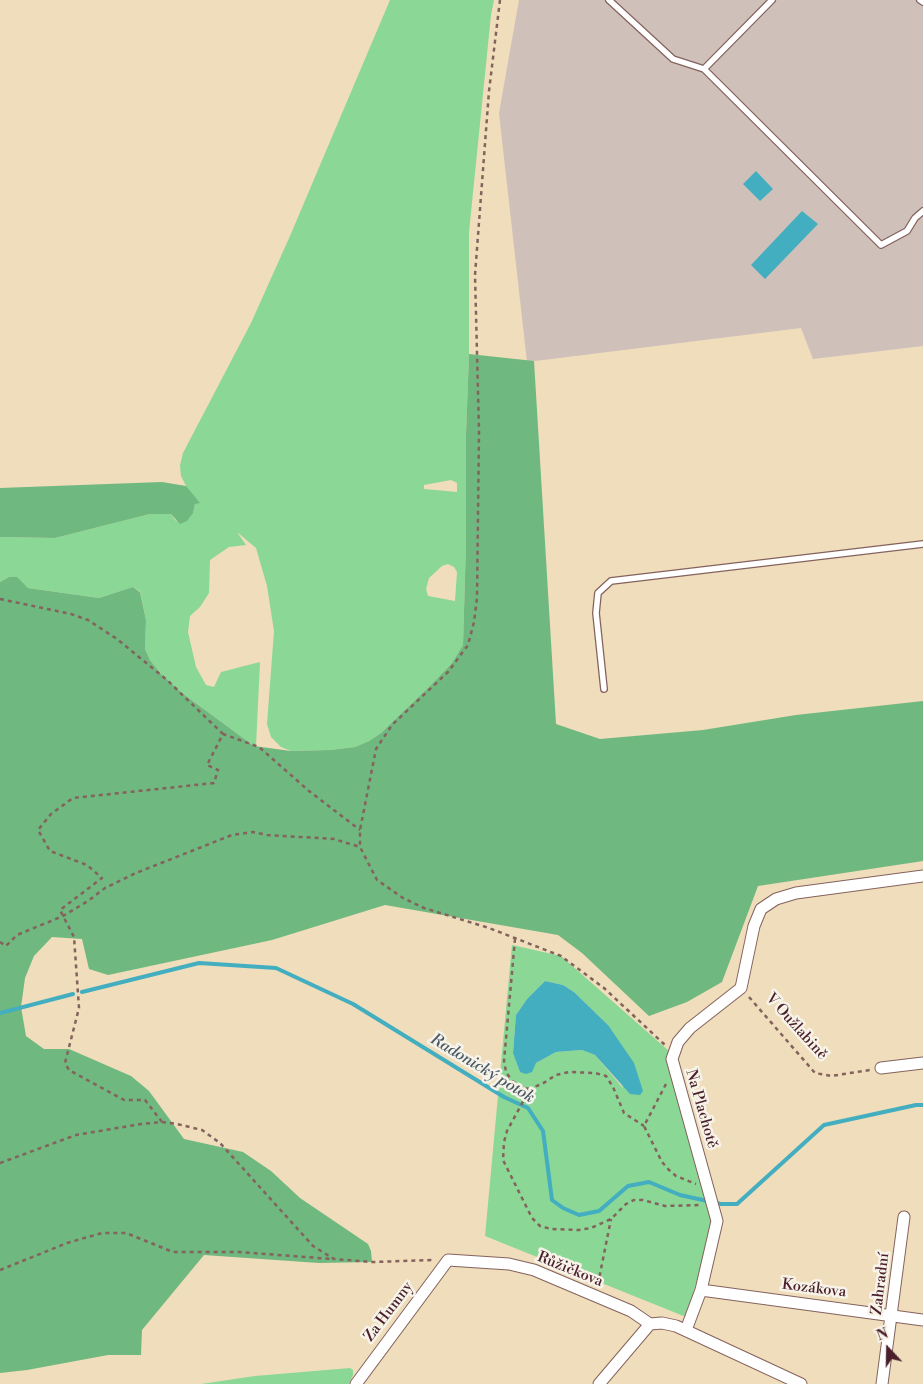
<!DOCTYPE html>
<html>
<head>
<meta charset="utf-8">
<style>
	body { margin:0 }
	#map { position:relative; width:923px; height:1384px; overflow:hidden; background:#efddbb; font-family:"Libre Bodoni",serif }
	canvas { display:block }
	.north { position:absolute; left:863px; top:1324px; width:50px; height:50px; -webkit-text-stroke:4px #f7f3e8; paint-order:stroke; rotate:339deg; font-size:14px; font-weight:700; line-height:20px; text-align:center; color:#4a1f2b }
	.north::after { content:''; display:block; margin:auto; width:18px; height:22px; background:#4a1f2b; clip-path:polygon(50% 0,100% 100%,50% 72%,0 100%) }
</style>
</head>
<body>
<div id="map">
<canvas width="923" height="1384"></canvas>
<div class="north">N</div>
</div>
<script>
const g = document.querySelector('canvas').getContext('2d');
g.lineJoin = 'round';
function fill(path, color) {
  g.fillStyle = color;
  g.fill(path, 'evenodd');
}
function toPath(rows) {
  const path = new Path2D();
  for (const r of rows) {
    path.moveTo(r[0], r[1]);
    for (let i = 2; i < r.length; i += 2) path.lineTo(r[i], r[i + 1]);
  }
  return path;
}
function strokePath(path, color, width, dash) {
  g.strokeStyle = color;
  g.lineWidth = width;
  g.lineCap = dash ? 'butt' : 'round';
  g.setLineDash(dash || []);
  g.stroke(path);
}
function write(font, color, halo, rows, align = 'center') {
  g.font = font + ' "Libre Bodoni",serif';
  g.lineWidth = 5;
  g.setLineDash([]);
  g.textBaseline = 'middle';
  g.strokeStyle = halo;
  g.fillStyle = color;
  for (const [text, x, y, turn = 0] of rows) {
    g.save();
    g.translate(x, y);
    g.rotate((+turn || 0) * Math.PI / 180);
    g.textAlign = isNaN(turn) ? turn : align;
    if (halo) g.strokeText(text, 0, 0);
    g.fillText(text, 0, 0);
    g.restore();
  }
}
fill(toPath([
	[519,0,923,0,923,346,813,359,801,328,527,362,499,113]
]), '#cfc0ba');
fill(toPath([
	[390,0,494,0,491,15,469,232,469,354,466,435,466,544,463,645,452,663,432,684,381,733,369,741,355,747,330,750,291,751,281,747,271,737,267,724,274,631,267,586,256,548,237,532,246,545,229,547,210,560,209,593,200,607,190,616,188,632,196,667,206,685,214,687,221,672,260,662,256,746,254,746,182,693,160,673,150,660,145,649,146,620,140,591,133,587,99,598,28,588,9,577,0,582,0,537,55,538,150,514,171,514,176,521,193,513,195,504,181,476,180,465,183,453,251,323,290,236],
	[451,480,457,483,457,492,424,489,424,485],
	[448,564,454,567,457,572,455,601,428,596,426,589,429,578,442,566],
	[512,945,561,956,678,1059,713,1226,686,1317,485,1236],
	[545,981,563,985,574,992,608,1025,623,1088,595,1055,582,1050,556,1052,520,1072,513,1052,516,1015,527,999],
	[350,1368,353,1370,353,1375,349,1384,201,1384,255,1376]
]), '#8ad796');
fill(toPath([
	[469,354,534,361,556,724,600,739,703,730,796,715,923,701,923,861,758,886,722,982,687,1002,649,1016,582,953,558,935,385,905,272,940,108,975,89,969,82,939,52,937,34,956,25,978,21,1007,26,1036,44,1049,69,1049,131,1076,149,1091,184,1139,243,1152,271,1171,300,1198,368,1244,371,1251,372,1262,319,1263,204,1255,142,1330,141,1355,108,1355,27,1370,0,1373,0,582,9,577,17,577,28,588,99,598,133,587,140,592,146,620,145,649,150,660,160,673,182,693,254,746,291,751,330,750,355,747,369,741,381,733,432,684,452,663,463,645,466,544,466,435],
	[162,482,186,486,200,503,195,504,193,513,187,521,180,524,171,514,150,514,55,538,0,537,0,488]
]), '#6fb87f');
fill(toPath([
	[756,171,773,189,760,201,743,184],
	[802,211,818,224,765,279,751,265],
	[545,981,563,985,574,992,608,1025,634,1063,643,1091,640,1095,630,1094,595,1055,582,1050,556,1052,536,1063,532,1072,526,1074,520,1072,513,1053,516,1015,527,999]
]), '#42aec0');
strokePath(toPath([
	[82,992,199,963,276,968,353,1004,504,1097,528,1108,543,1131,552,1200,563,1208,579,1215,599,1211,628,1186,649,1182,680,1195,721,1204,737,1204,824,1125,916,1105,923,1105],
	[0,1013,73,994]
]), '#42aec0', 4);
const service = toPath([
	[609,0,673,59,704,69],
	[772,0,704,69,881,245,907,231,915,218,923,211],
	[920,0,923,2],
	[604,689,596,613,598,593,611,581,923,544]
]);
const minor = toPath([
	[881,1068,923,1063],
	[701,1290,923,1320],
	[686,1330,701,1290,717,1221,672,1059,678,1042,690,1028,741,988,754,926,761,909,776,899,796,893,923,876],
	[356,1384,448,1260,509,1264,534,1270,631,1311,650,1324,662,1323,676,1326,801,1384],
	[599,1384,650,1324],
	[882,1384,904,1217]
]);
strokePath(service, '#84625d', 8);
strokePath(minor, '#84625d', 13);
strokePath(toPath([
	[500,0,489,91,475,275,479,431,477,598,474,622,468,645,448,672,392,725,376,749,360,830,360,847,377,880,403,898,424,908,489,928,561,956,604,988,665,1045],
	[0,599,71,614,88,620,117,639,167,680,223,734],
	[515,939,504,1061,506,1072,512,1081,528,1089,526,1096,507,1131,504,1142,503,1160,532,1218,540,1226,551,1229,579,1230,591,1228,611,1219,626,1204,634,1200,643,1200,665,1206,702,1205],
	[0,942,6,946,17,935,63,916,88,901,105,888,136,873,232,835,253,832,267,835,334,839,360,847],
	[749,997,815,1073,831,1076,870,1070],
	[666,1084,644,1126,662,1162,669,1170,676,1176,696,1184],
	[528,1089,542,1084,556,1075,569,1072,595,1073,606,1076,613,1087,624,1113,644,1126],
	[162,1122,145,1100,124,1100,69,1070,65,1063,79,1008,74,937,60,910,102,878,87,865,50,851,38,830,51,814,73,798,214,783,218,770,207,765,223,734,259,747,309,791,360,830],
	[0,1163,76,1135,141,1124,162,1122,177,1124,202,1130,220,1143,313,1246,334,1259,372,1262,434,1260],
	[0,1270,67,1243,102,1233,126,1233,173,1252,239,1252,332,1259],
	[598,1284,611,1219]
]), '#84625d', 2.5, [4, 4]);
strokePath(service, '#fff', 5.5);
strokePath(minor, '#fff', 11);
write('15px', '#4a1f2b', '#f7f3e8', [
	["V Oužlabině",796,1027,48],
	["Na Plachotě",701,1109,74],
	["Růžičkova",570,1270,22],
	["Zahradní",881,1284,-83],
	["Kozákova",814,1289,7],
	["Za Humny",389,1312,-53]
]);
write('italic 16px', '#475867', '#f7f3e8', [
	["Radonický potok",482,1069,31]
]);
</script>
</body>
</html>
